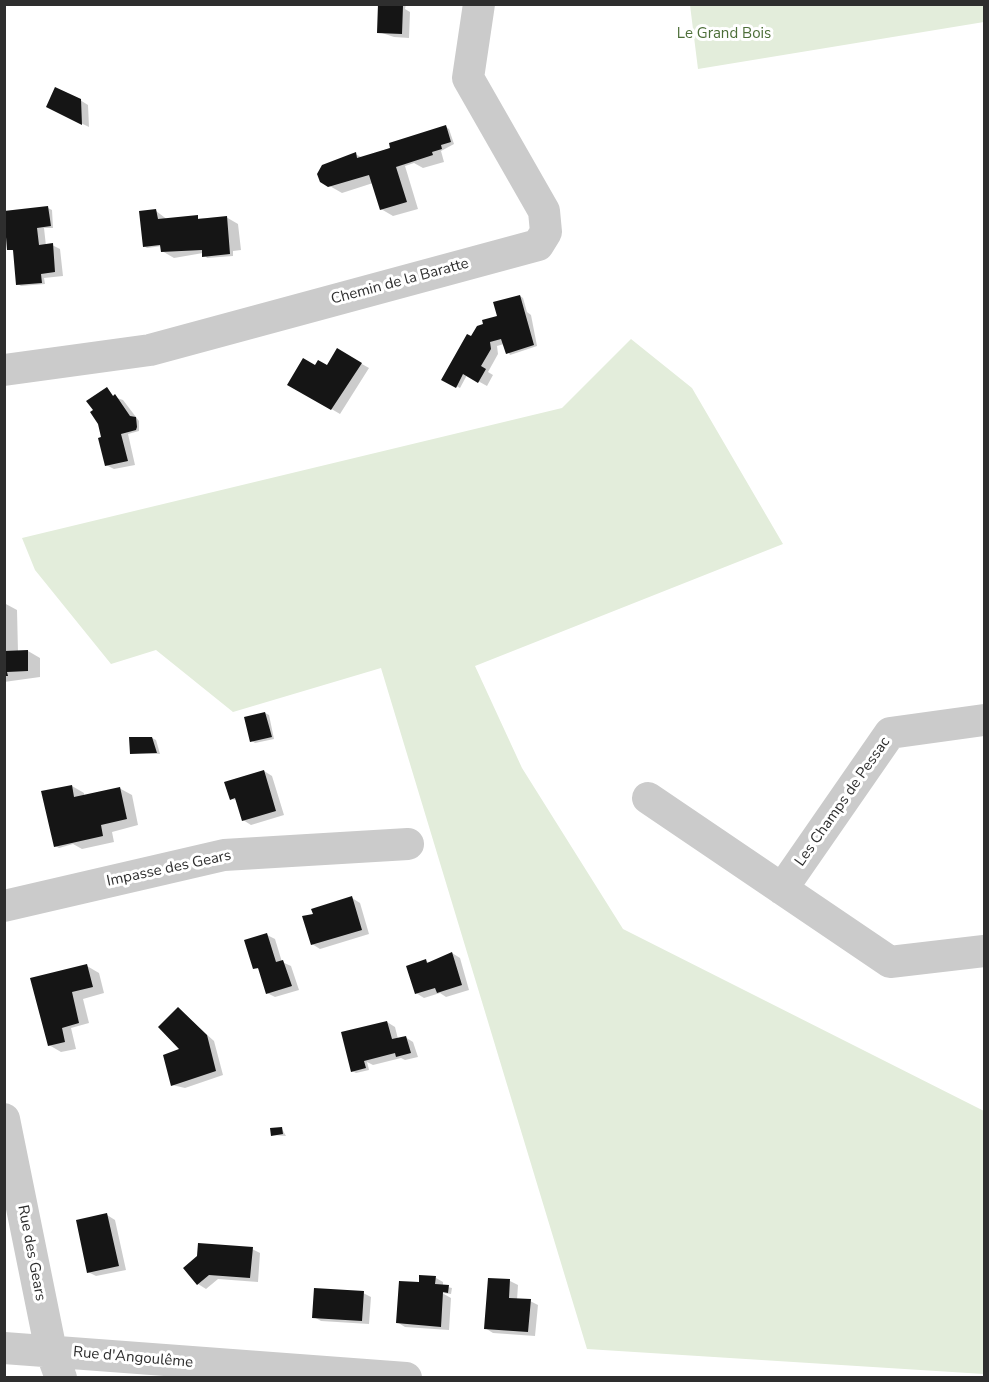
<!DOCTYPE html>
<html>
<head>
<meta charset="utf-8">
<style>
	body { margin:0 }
	#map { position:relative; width:989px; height:1382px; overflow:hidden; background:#fff; font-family:"Nunito Sans",sans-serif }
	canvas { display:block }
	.frame { position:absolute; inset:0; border:6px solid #2e2e2e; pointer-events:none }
</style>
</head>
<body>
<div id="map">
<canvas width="989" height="1382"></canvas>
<div class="frame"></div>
</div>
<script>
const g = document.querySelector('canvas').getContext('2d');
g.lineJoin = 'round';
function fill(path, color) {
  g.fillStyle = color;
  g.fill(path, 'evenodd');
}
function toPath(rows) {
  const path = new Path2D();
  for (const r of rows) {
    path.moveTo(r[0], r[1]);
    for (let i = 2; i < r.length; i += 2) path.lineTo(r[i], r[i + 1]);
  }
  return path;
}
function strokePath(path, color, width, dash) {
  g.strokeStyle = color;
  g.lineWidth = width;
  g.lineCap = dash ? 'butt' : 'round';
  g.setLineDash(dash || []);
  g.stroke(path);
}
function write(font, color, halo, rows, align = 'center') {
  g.font = font + ' "Nunito Sans",sans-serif';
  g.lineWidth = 6;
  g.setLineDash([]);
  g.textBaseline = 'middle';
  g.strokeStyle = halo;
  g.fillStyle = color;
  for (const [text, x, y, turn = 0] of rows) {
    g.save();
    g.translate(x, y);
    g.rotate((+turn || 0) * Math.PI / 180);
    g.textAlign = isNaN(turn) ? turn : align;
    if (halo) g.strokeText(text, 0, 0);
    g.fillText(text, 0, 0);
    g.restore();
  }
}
fill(toPath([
	[690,5,984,5,984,22,698,69],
	[631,339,692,388,783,544,475,666,522,768,623,929,984,1111,984,1374,587,1349,381,668,233,712,156,650,111,664,35,570,22,538,562,408]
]), '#e3eddb');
fill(toPath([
	[376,4,406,4,405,9,410,12,409,38,394,37,379,32,380,6],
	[80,100,88,105,89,127,56,111],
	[446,127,449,129,454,144,441,151,444,162,423,168,414,163,405,166,418,209,393,216,381,209,373,183,342,193,321,181,355,154,363,158],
	[48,208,52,210,53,228,44,228,46,246,52,245,60,249,63,276,44,278,45,284,21,286,18,284,15,251,8,249],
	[156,211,168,220,226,217,238,224,241,250,233,251,233,256,207,258,203,253,174,258,162,251,162,246,147,248,144,246],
	[520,296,523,298,527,312,531,315,537,346,510,355,504,344,497,346,498,354,488,372,493,375,487,386,467,375,460,388,443,379,472,338,501,316],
	[337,350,369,368,340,414,289,384,326,372],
	[107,388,114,397,123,400,139,421,139,431,128,434,135,465,114,469,106,465,103,439],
	[4,603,17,610,18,652,28,651,40,658,40,677,4,682],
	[265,713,269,715,274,739,255,743,252,741],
	[152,738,156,740,160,754,132,753],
	[264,771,272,776,284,815,251,825,243,820,237,800,231,799],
	[72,786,84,793,84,796,119,788,132,795,138,825,112,832,114,842,82,849,73,844,59,848,55,846],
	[352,898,360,903,369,934,320,949,312,944,315,914],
	[267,935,275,939,282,962,291,966,299,990,275,997,267,993,260,969,254,968],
	[452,953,460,958,469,990,446,997,440,993,424,998,416,993,426,961,430,963],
	[87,966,99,973,104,993,83,999,89,1023,71,1028,76,1049,61,1052,49,1045,32,979],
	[178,1009,214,1041,223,1075,185,1088,172,1085,182,1049],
	[387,1022,395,1027,398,1039,405,1037,413,1042,418,1057,405,1060,401,1058,373,1065,367,1062,369,1070,356,1073,352,1071],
	[282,1129,286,1136,273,1135],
	[107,1215,115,1220,126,1270,96,1276,88,1272],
	[252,1249,260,1253,258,1282,218,1279,206,1289,198,1284,199,1257],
	[436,1278,443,1282,443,1286,452,1288,451,1294,442,1293,451,1298,449,1330,405,1327,397,1322,420,1284],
	[489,1279,510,1281,518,1285,517,1300,530,1301,538,1305,535,1336,493,1333,485,1328],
	[363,1293,371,1297,369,1324,321,1321,314,1317]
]), '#0003');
fill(toPath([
	[378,4,403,6,402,34,377,33],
	[55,87,81,99,82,125,46,107],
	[446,125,451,142,441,145,442,149,432,152,433,155,396,167,407,202,380,210,369,175,328,187,320,182,317,174,322,165,356,152,357,158,390,148,389,143],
	[48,206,51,226,37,228,39,245,53,243,55,272,41,274,42,283,16,285,13,250,7,250,4,211],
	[156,209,158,219,198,215,198,219,227,216,230,254,202,257,202,250,161,252,160,245,143,247,139,211],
	[520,295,534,345,506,354,501,339,490,342,491,349,481,366,486,369,478,383,463,374,456,388,441,380,467,334,471,336,477,326,483,324,482,320,497,316,493,302],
	[337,348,362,363,331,410,287,385,303,358,315,365,318,360,327,365],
	[107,387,113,396,115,394,130,416,136,417,137,427,136,430,121,434,128,461,105,466,98,438,101,437,98,424,90,412,93,410,86,401],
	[28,650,28,671,7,672,8,676,4,676,4,651],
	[265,712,272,737,250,742,244,717],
	[129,737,152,737,157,753,130,754],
	[264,770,276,811,242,821,235,798,230,800,224,782],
	[72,785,74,797,120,787,127,819,101,825,103,836,54,847,41,791],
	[352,896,362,930,311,945,302,916,313,914,311,909],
	[267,933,276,962,283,960,292,986,266,994,258,968,253,969,244,940],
	[452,952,462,985,437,993,435,988,415,994,406,966,426,959,427,963],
	[87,964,93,987,72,992,79,1023,62,1028,65,1042,48,1046,30,978],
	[178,1007,207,1035,216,1071,171,1086,163,1055,179,1049,158,1027],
	[387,1021,392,1039,406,1036,411,1053,396,1057,395,1053,364,1061,366,1068,351,1072,341,1032],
	[282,1127,283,1134,271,1136,270,1128],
	[107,1213,119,1266,87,1273,76,1220],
	[198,1243,253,1247,250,1278,209,1275,197,1285,183,1268,197,1256],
	[419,1275,436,1276,435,1284,449,1285,448,1293,443,1292,441,1327,396,1323,399,1281,419,1282],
	[488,1278,510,1279,509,1298,531,1299,528,1332,484,1329],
	[314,1288,364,1291,362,1321,312,1318]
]), '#151515');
strokePath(toPath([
	[4,370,150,350,538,245,546,232,544,211,468,78,479,4],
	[648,798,890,962,984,951],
	[782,889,890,733,984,720],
	[4,906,224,855,408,844],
	[4,1119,51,1351,61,1378],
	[4,1348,406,1378]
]), '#cbcbcb', 32);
write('15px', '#4c6e38', '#fff', [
	["Le Grand Bois",724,34]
]);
write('15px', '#2e2e2e', '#fff', [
	["Chemin de la Baratte",400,282,-15],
	["Les Champs de Pessac",843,802,-55],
	["Impasse des Gears",169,869,-12],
	["Rue des Gears",31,1253,79],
	["Rue d'Angoulême",133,1358,5]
]);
</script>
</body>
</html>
